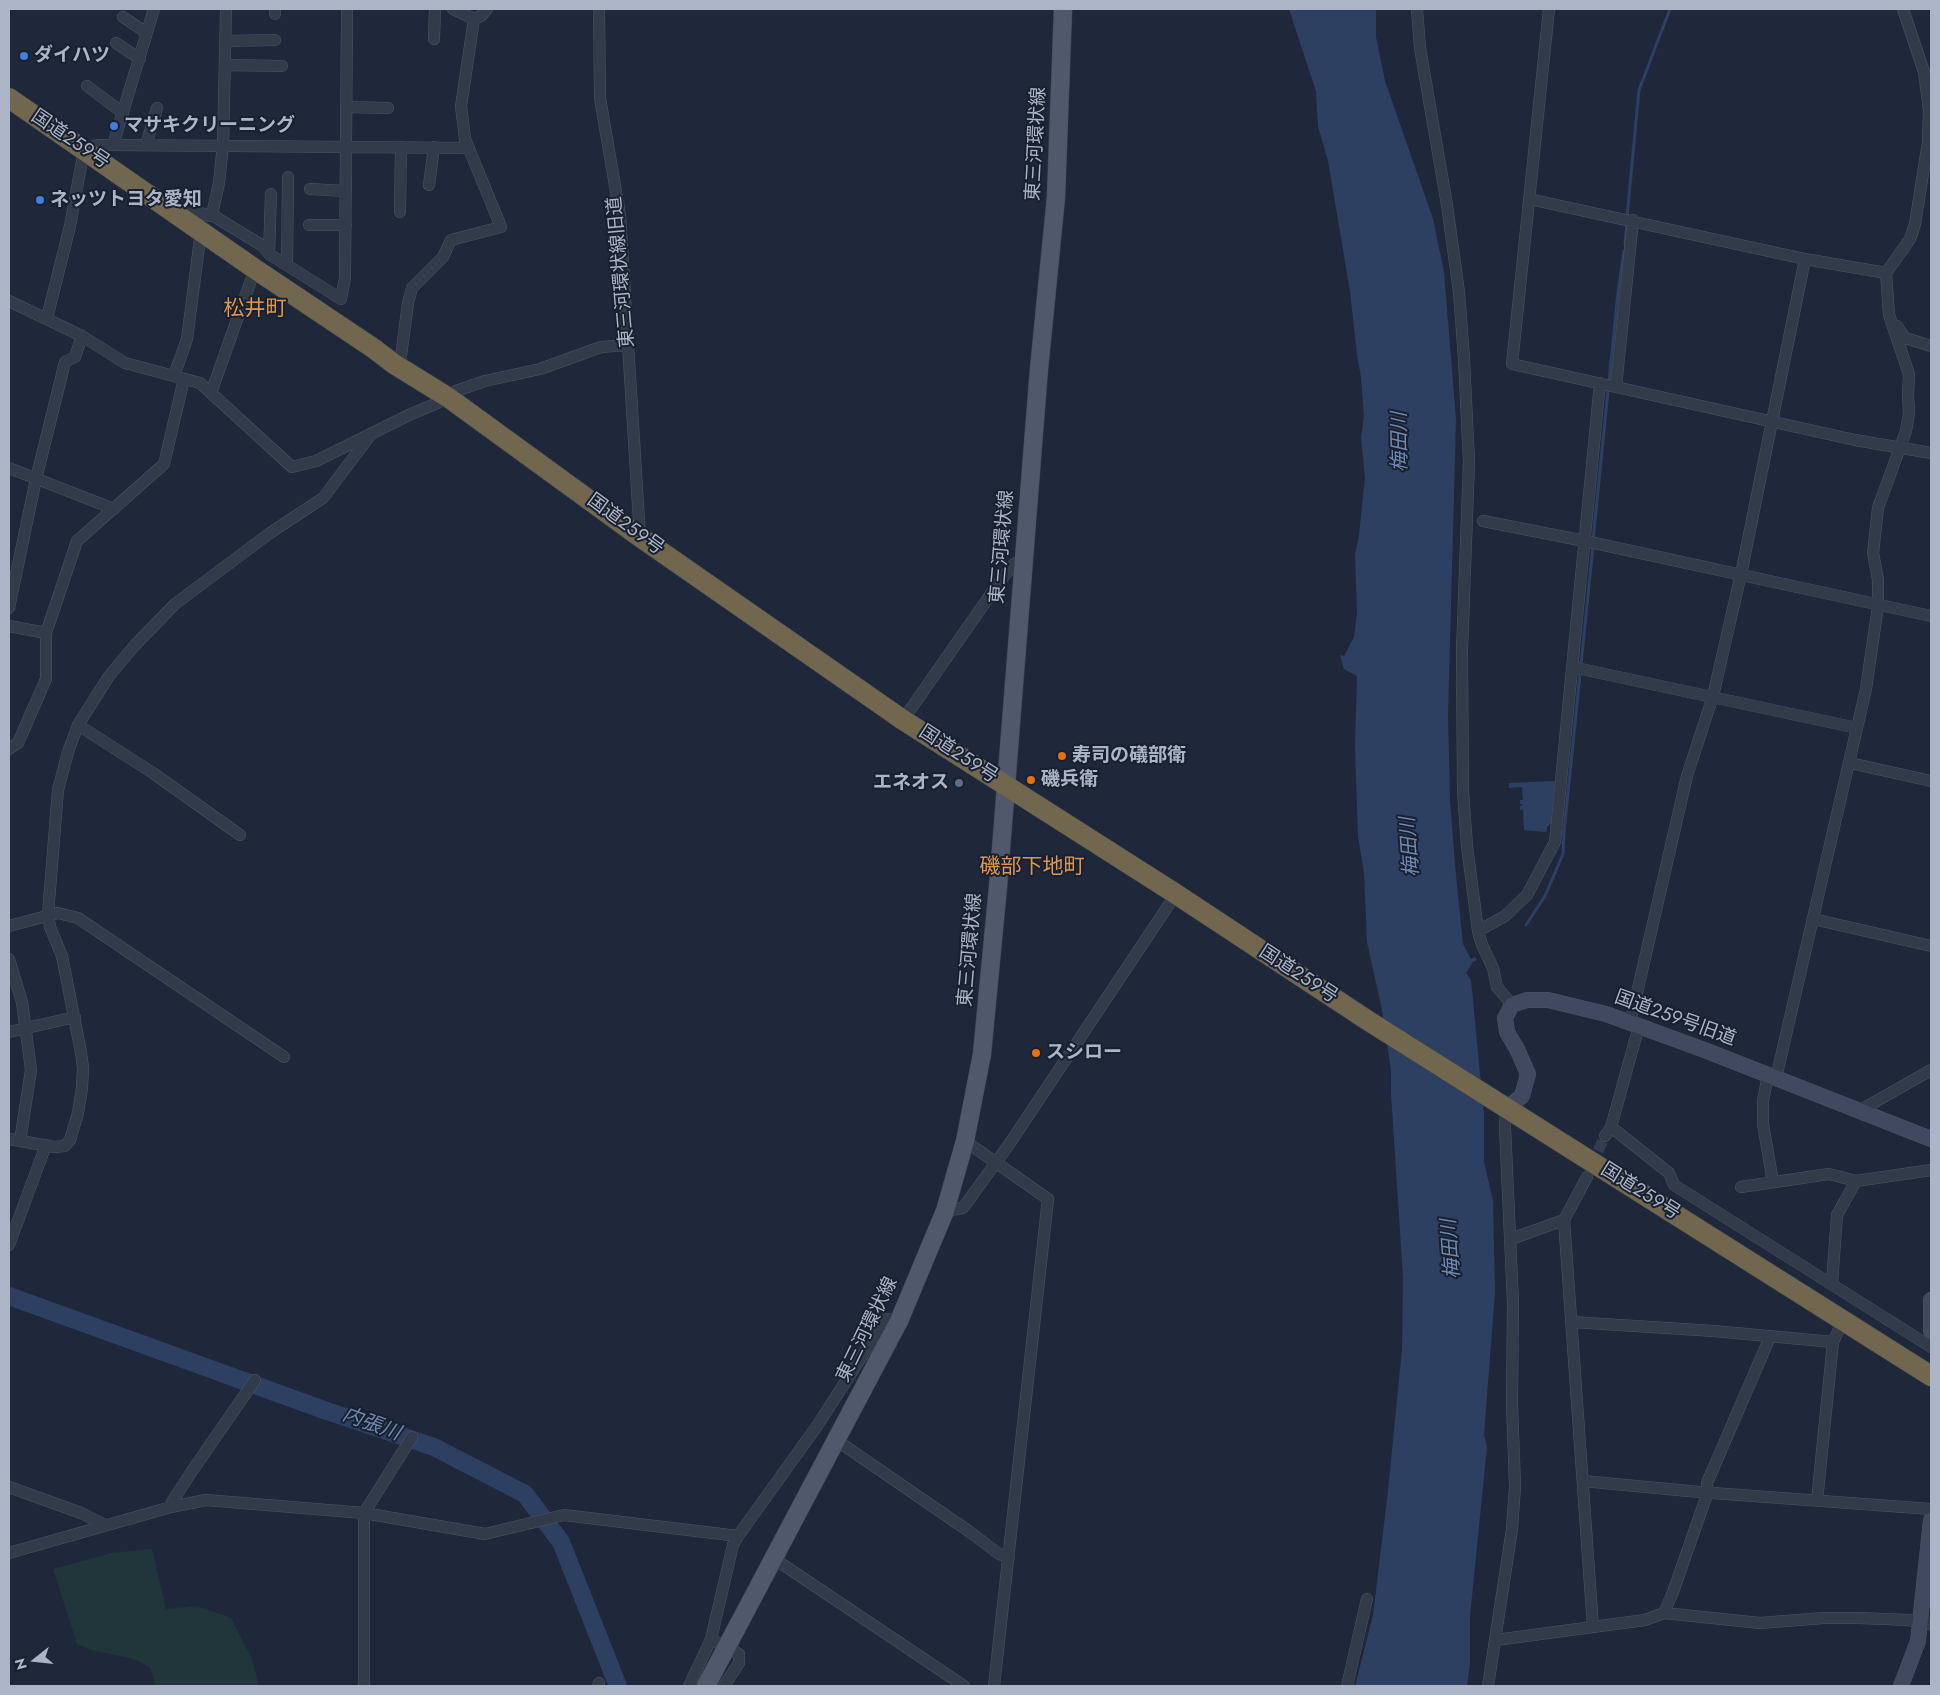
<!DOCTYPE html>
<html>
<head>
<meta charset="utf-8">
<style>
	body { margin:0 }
	#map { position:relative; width:1940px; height:1695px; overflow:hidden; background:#1e283a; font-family:Jost,sans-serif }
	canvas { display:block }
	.frame { position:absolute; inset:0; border:10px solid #acb5c7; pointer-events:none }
	.north { position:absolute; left:10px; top:1635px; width:50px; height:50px; -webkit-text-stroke:4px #18202f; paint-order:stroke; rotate:254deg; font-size:14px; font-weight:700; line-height:20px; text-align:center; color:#acb5c7 }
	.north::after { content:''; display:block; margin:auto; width:18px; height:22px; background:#acb5c7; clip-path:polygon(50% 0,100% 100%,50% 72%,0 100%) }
</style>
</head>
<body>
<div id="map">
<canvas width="1940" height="1695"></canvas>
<div class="frame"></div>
<div class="north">N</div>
</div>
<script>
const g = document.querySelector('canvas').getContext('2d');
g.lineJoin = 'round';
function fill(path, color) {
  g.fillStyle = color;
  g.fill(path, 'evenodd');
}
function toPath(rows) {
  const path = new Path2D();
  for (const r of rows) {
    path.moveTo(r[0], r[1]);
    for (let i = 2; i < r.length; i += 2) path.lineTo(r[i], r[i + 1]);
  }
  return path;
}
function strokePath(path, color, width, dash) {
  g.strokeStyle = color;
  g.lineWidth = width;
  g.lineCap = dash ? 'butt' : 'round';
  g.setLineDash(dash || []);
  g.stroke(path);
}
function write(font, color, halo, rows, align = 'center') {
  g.font = font + ' Jost,"Noto Sans JP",sans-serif';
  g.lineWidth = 4;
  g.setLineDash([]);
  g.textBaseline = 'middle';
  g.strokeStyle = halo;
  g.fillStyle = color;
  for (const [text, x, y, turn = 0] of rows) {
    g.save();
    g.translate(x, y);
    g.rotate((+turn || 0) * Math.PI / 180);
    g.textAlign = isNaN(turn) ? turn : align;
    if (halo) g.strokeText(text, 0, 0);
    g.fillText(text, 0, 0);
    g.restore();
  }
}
fill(toPath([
	[152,1549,166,1609,197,1606,231,1618,252,1659,259,1686,155,1686,151,1668,134,1659,95,1651,77,1644,53,1569,112,1553]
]), '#20363b');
fill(toPath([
	[1289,9,1376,9,1376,37,1385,81,1433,219,1444,272,1456,419,1448,716,1450,801,1456,876,1463,944,1471,959,1475,957,1477,960,1473,962,1466,973,1471,980,1484,1115,1484,1162,1493,1201,1495,1292,1484,1435,1487,1447,1470,1616,1470,1663,1467,1686,1355,1686,1373,1615,1388,1491,1402,1349,1403,1278,1391,1093,1391,1070,1381,1005,1367,942,1364,873,1358,836,1355,747,1357,676,1344,669,1340,655,1344,656,1354,637,1357,614,1355,555,1359,535,1365,478,1361,437,1364,417,1361,377,1357,355,1350,291,1328,161,1318,126,1316,91],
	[1555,781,1551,823,1547,827,1547,831,1545,832,1524,830,1523,810,1520,810,1520,806,1523,805,1520,804,1520,800,1523,800,1522,787,1509,788,1509,783]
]), '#2e4061');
strokePath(toPath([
	[1627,217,1639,90,1670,9],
	[1625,244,1627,223],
	[1593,540,1618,292,1624,251],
	[1562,832,1564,832,1593,546],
	[1526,925,1545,896,1563,854,1564,833]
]), '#2e4061', 3);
strokePath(toPath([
	[9,1296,324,1410,434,1447,525,1494,561,1542,618,1686]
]), '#2e4061', 18);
strokePath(toPath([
	[1591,1166,1605,1136]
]), '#333d4f', 11, [11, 5.5]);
const street = toPath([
	[275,9,275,14],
	[453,9,474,19,481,16,487,9],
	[599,9,600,98,620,215,640,537],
	[1417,9,1420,48,1447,205,1459,292,1464,359,1469,462,1462,651,1463,792,1467,846,1478,931,1482,945,1493,968,1497,987,1512,1005],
	[1549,9,1512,364,1855,440,1931,453],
	[123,17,147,33],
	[434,39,435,9],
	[225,41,275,40],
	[116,43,140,59],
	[225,65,282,66],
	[87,86,123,113],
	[347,107,388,108],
	[113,145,154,9],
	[146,145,157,108],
	[429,185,434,147],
	[310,189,346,191],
	[1529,199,1805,259,1886,273],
	[400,212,401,147],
	[176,214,186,208,209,216,212,215,219,183,223,145,226,9],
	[212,215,263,246,269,254,341,299,345,278,347,9],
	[309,225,346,225],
	[269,254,271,194],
	[287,265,288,177],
	[9,301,82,336,125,363,200,383,292,467,316,461,409,415,449,398,456,391,485,381,540,369,601,347,628,345],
	[47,318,70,226,84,150,96,145,113,145,469,148],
	[1897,326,1905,338,1931,346],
	[394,364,401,356,408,303,412,288,443,257,451,240,501,227,465,139,461,106,474,19],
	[174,376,187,339,201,231],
	[1616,387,1633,220],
	[211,393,255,269],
	[9,468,114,509],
	[1483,521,1585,541,1931,616],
	[9,608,36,479,65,362,75,357,82,336],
	[9,626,46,633],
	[1572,667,1857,728],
	[903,720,1000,581,1014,564,1023,559],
	[78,725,153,773,240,835],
	[9,749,18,743,46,679,46,633,77,541,164,464,184,379],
	[1850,763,1931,781],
	[1813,919,1931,946],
	[9,926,58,913,78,918,284,1057],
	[1478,931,1505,916,1527,895,1555,842,1600,383],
	[9,959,22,1002,31,1070,20,1141],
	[1630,1023,1687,776,1713,696,1741,574,1805,259],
	[9,1032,75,1017],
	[1768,1075,1763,1101,1763,1124,1773,1182],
	[1776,1078,1866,689,1878,606,1878,580,1873,553,1878,508,1906,431,1909,413,1908,395,1909,374,1889,315,1886,273,1910,239,1915,224,1928,142,1929,110,1924,72,1903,9],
	[1859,1111,1931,1070],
	[1611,1127,1669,1173,1674,1185,1931,1347],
	[1605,1136,1611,1127,1639,1026],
	[9,1139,54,1147,65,1146,70,1140,78,1113,82,1088,83,1068,81,1052,62,956,50,927,48,914,58,790,68,752,78,725,109,676,135,645,175,604,270,533,323,498,372,433],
	[965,1141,1048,1199,994,1686],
	[1587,1177,1564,1220,1593,1627],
	[1741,1187,1829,1174,1856,1181],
	[945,1211,963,1208,1010,1143,1176,894],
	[1511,1239,1564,1220],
	[9,1245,46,1145],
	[1832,1283,1837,1215,1856,1181,1931,1170],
	[1572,1322,1714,1331,1833,1342],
	[836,1440,970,1532,999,1554,1009,1557],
	[1583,1481,1699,1492,1931,1509],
	[9,1487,81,1513,105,1525],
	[1817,1501,1833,1342,1843,1321],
	[171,1507,172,1502,192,1471,255,1380],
	[9,1553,171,1507,206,1500,364,1513,485,1534,564,1515,738,1536],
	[773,1558,964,1686],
	[1664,1613,1673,1592,1708,1492,1707,1483,1770,1337],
	[1496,1640,1645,1620,1664,1613,1760,1623,1824,1618,1859,1618,1908,1620,1931,1624],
	[364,1686,364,1513,412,1437],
	[598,1686,599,1683],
	[689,1686,711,1639],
	[724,1686,739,1663,739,1654,711,1639,733,1545,738,1536,817,1426,886,1319,899,1321],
	[1347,1686,1367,1599],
	[1488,1686,1512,1529,1515,1487,1512,1403,1513,1303,1505,1127,1506,1109]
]);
const secondary = toPath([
	[1506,1109,1522,1096,1528,1074,1517,1049,1507,1032,1505,1018,1512,1005,1527,1000,1548,1000,1606,1014,1707,1051,1931,1139],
	[1931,1300,1931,1331],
	[1901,1686,1918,1641,1931,1520]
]);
const primary = toPath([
	[706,1686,899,1321,945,1211,965,1141,982,1054,998,887,1039,369,1056,197,1063,9]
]);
const highway = toPath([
	[9,98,255,269,373,348,394,364,449,398,640,537,903,720,1176,894,1367,1020,1931,1376]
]);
strokePath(street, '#4d5565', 12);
strokePath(secondary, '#4d5565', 16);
strokePath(primary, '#3c4454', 19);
strokePath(highway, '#3a4252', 21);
strokePath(street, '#323b4a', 11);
strokePath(secondary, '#40495e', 15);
strokePath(primary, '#50596b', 18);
strokePath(highway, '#71664e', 20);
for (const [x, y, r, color] of [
	[24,56,5,"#3f7fe0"],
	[114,126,5,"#3f7fe0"],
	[40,200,5,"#3f7fe0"],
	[1062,756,5,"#e8710a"],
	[1031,780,5,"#e8710a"],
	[959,783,5,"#5c6f8a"],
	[1036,1053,5,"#e8710a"]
]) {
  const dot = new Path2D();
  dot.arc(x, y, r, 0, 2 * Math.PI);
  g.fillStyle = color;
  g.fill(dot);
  strokePath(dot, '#18202f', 2);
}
write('bold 19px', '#acb5c7', '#18202f', [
	["ダイハツ",34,56],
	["マサキクリーニング",124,126],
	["ネッツトヨタ愛知",50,200],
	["寿司の礒部衛",1072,756],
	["磯兵衛",1041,780],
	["エネオス",949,783,"right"],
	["スシロー",1046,1053]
], 'left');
write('19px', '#acb5c7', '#18202f', [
	["国道259号",70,140,34],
	["東三河環状線",1037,144,-87],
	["東三河環状線旧道",622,272,-95],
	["国道259号",625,525,36],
	["東三河環状線",1003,547,-85],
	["国道259号",958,755,33],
	["東三河環状線",971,950,-85],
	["国道259号",1298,975,33],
	["国道259号旧道",1675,1019,20],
	["国道259号",1640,1192,32],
	["東三河環状線",868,1330,-64]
]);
write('italic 20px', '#7189b2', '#18202f', [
	["梅田川",1401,442,-91],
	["梅田川",1411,847,-94],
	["梅田川",1452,1249,-94],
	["内張川",371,1425,20]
]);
write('21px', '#de9751', '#18202f', [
	["松井町",255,310],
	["磯部下地町",1032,868]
]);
</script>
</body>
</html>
